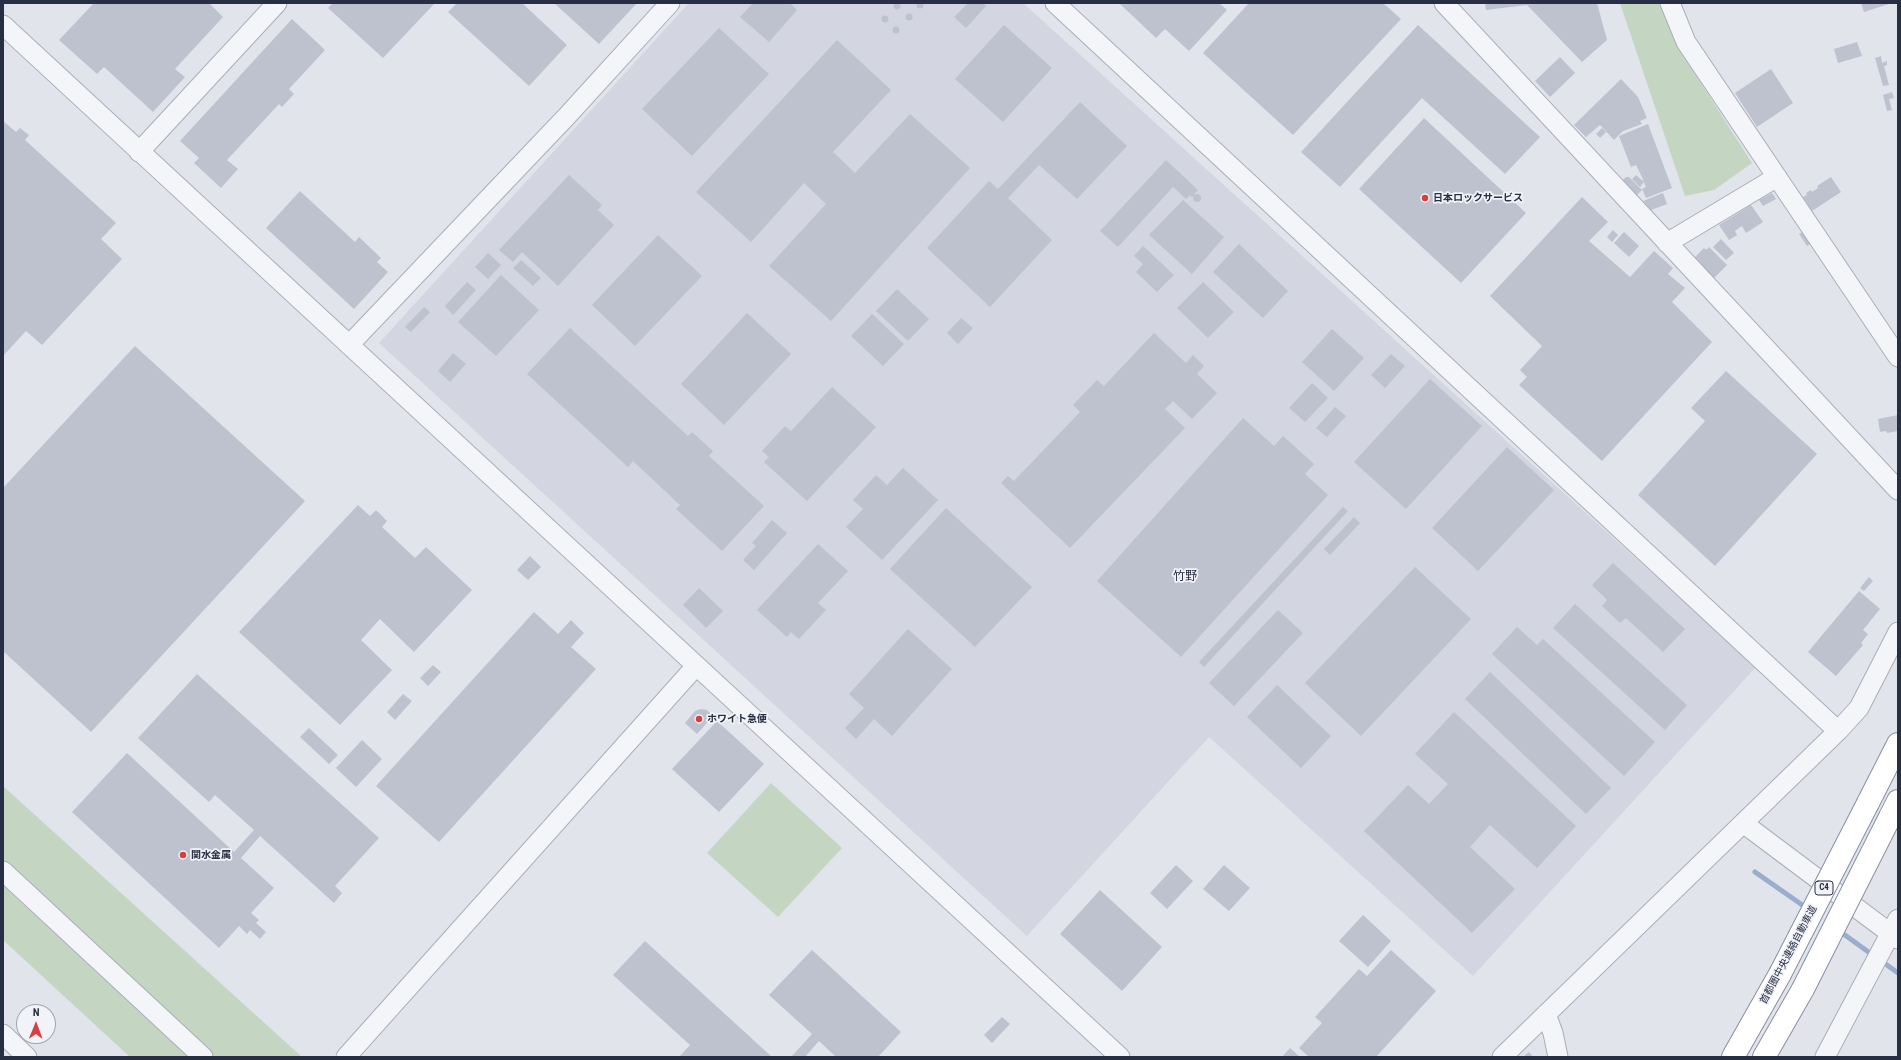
<!DOCTYPE html>
<html>
<head>
<meta charset="utf-8">
<style>
	body { margin:0 }
	#map { position:relative; width:1901px; height:1060px; overflow:hidden; background:#e1e4eb; font-family:"Roboto Condensed",sans-serif }
	canvas { display:block }
	.frame { position:absolute; inset:0; border:4px solid #282f44; pointer-events:none }
	.north { position:absolute; left:16px; top:1004px; width:40px; height:40px; box-sizing:border-box; background:#f1f3f8; border:1px solid #a1a5b0; border-radius:50%; rotate:1deg; font-size:11px; font-weight:700; line-height:16px; text-align:center; color:#282f44 }
	.north::after { content:''; display:block; margin:auto; width:14px; height:18px; background:#d73f43; clip-path:polygon(50% 0,100% 100%,50% 72%,0 100%) }
</style>
</head>
<body>
<div id="map">
<canvas width="1901" height="1060"></canvas>
<div class="frame"></div>
<div class="north">N</div>
</div>
<script>
const g = document.querySelector('canvas').getContext('2d');
g.lineJoin = 'round';
function fill(path, color) {
  g.fillStyle = color;
  g.fill(path, 'evenodd');
}
function toPath(rows) {
  const path = new Path2D();
  for (const r of rows) {
    if (r.length === 3) {
      path.moveTo(r[0] + r[2], r[1]);
      path.arc(r[0], r[1], r[2], 0, 2 * Math.PI);
      continue;
    }
    path.moveTo(r[0], r[1]);
    for (let i = 2; i < r.length; i += 2) path.lineTo(r[i], r[i + 1]);
  }
  return path;
}
function strokePath(path, color, width, dash) {
  g.strokeStyle = color;
  g.lineWidth = width;
  g.lineCap = dash ? 'butt' : 'round';
  g.setLineDash(dash || []);
  g.stroke(path);
}
function write(font, color, halo, rows, align = 'center') {
  g.font = font + ' "Roboto Condensed","Noto Sans JP",sans-serif';
  g.lineWidth = 3.5;
  g.setLineDash([]);
  g.textBaseline = 'middle';
  g.strokeStyle = halo;
  g.fillStyle = color;
  for (const [text, x, y, turn = 0] of rows) {
    g.save();
    g.translate(x, y);
    g.rotate((+turn || 0) * Math.PI / 180);
    g.textAlign = isNaN(turn) ? turn : align;
    if (halo) g.strokeText(text, 0, 0);
    g.fillText(text, 0, 0);
    g.restore();
  }
}
fill(toPath([
	[689,3,1023,3,1756,667,1473,976,1209,737,1027,936,379,343]
]), '#d3d6e0');
fill(toPath([
	[1620,3,1666,3,1681,52,1752,163,1714,190,1685,196],
	[771,783,842,848,778,917,707,853],
	[3,786,302,1057,130,1057,3,940]
]), '#c4d5c2');
strokePath(toPath([
	[1755,872,1808,909],
	[1838,930,1874,956],
	[1880,960,1898,973]
]), '#9aadcd', 5);
fill(toPath([
	[920,5,3.5],
	[897,6,3.5],
	[94,3,209,3,223,17,175,69,185,77,153,112,104,67,97,74,59,40],
	[333,3,435,3,383,58,328,8],
	[457,3,522,3,567,45,529,86,448,12],
	[554,3,637,3,599,44],
	[753,3,790,3,797,10,769,42,740,17],
	[968,3,983,3,986,6,966,28,954,17],
	[1119,3,1219,3,1227,10,1189,51,1165,29,1156,38],
	[1249,3,1383,3,1401,19,1293,135,1203,53],
	[1485,3,1597,3,1607,40,1582,62,1527,5,1486,10],
	[1861,3,1892,3,1864,12],
	[909,17,3.5],
	[885,19,3.5],
	[292,19,325,50,289,89,294,94,282,107,279,104,227,160,238,169,221,188,194,163,199,158,180,141],
	[1004,25,1052,68,1003,122,955,79],
	[1418,25,1540,137,1505,174,1422,98,1340,187,1301,152],
	[896,30,3.5],
	[719,28,769,74,692,156,642,109],
	[837,40,891,90,833,152,855,173,910,114,970,168,831,321,769,266,826,204,804,183,751,242,696,192],
	[1857,42,1862,56,1838,63,1834,49],
	[1881,56,1882,63,1887,61,1887,65,1884,66,1889,85,1883,86,1875,58],
	[1560,57,1575,73,1550,97,1535,81],
	[1771,69,1793,103,1757,127,1735,93],
	[1621,79,1638,97,1647,118,1640,121,1642,124,1623,131,1614,140,1600,125,1586,137,1574,125],
	[1892,92,1894,98,1889,99,1892,110,1887,111,1883,95],
	[1080,102,1127,146,1077,199,1039,165,1008,198,1052,240,990,307,927,248,989,181,998,189],
	[1424,118,1526,213,1461,283,1359,189],
	[3,121,16,132,20,128,29,135,25,140,116,223,101,239,122,259,42,345,26,331,3,356],
	[1648,124,1672,188,1646,198,1642,189,1646,187,1642,177,1636,165,1631,167,1619,136],
	[1602,128,1606,132,1600,138,1596,134],
	[1166,160,1198,190,1192,197,1190,195,1186,199,1173,187,1118,247,1100,231],
	[569,175,602,205,598,210,614,225,558,286,522,252,513,262,499,250],
	[1636,175,1644,182,1640,187,1632,179],
	[1626,177,1629,177,1642,190,1636,196,1622,181],
	[1831,177,1841,192,1812,211,1803,197,1807,195,1806,193,1811,190,1812,192,1818,188,1817,186],
	[300,191,355,242,359,237,381,258,377,262,388,272,354,309,266,228],
	[1663,193,1667,204,1651,210,1643,201],
	[1772,193,1776,199,1763,206,1759,200],
	[1197,198,4],
	[1582,197,1608,222,1589,241,1630,277,1654,251,1673,268,1668,274,1685,288,1672,302,1712,342,1602,461,1519,385,1527,377,1520,370,1542,346,1490,296],
	[1183,200,1224,237,1192,274,1149,235],
	[1751,205,1763,222,1746,233,1742,226,1735,231,1737,235,1729,240,1719,225],
	[1613,230,1618,235,1612,242,1607,237],
	[1806,230,1814,241,1807,246,1799,234],
	[1624,232,1639,246,1629,257,1614,243],
	[658,235,702,276,635,346,592,305],
	[1721,239,1734,253,1726,260,1713,247],
	[1239,244,1288,291,1263,318,1213,272],
	[1143,246,1174,275,1157,292,1136,272,1143,264,1134,256],
	[1709,247,1727,265,1714,278,1694,258,1704,248,1706,250],
	[488,253,501,265,488,279,475,267],
	[521,260,541,278,533,286,513,268],
	[501,275,539,310,496,356,458,322],
	[467,282,476,290,453,315,445,306],
	[1203,282,1234,312,1208,338,1177,308],
	[897,289,929,319,908,341,876,311],
	[424,307,430,312,411,332,405,327],
	[747,313,791,354,724,425,681,384],
	[872,314,904,344,883,366,851,336],
	[961,318,973,328,958,344,947,333],
	[570,328,688,436,692,432,713,451,709,456,764,506,722,551,676,509,680,505,633,461,628,467,527,374],
	[1332,329,1364,358,1334,391,1302,362],
	[1154,333,1186,363,1193,355,1204,366,1197,374,1217,393,1192,419,1173,401,1165,409,1185,428,1070,548,1001,483,1008,476,1014,481,1080,412,1073,405,1097,380,1104,386],
	[135,346,305,501,91,732,3,651,3,488],
	[453,353,466,364,450,382,438,371],
	[1391,354,1405,366,1385,388,1371,375],
	[1726,371,1817,454,1715,566,1638,495,1705,421,1691,408],
	[1430,379,1482,426,1406,509,1354,462],
	[1312,383,1328,398,1305,422,1289,408],
	[832,387,876,427,807,501,764,462,769,457,762,451,785,426,791,431],
	[1335,407,1346,416,1327,437,1316,428],
	[1898,415,1898,431,1887,433,1886,431,1880,432,1878,419],
	[1243,418,1274,446,1283,436,1314,464,1305,474,1328,495,1181,657,1097,581],
	[1507,447,1554,490,1478,571,1432,528],
	[903,468,938,500,882,560,846,527,863,509,853,500,876,475,887,485],
	[358,505,370,516,376,510,387,521,382,527,415,558,426,547,472,590,414,652,380,619,361,640,392,670,340,725,239,632],
	[1343,507,1348,511,1204,667,1199,662],
	[946,508,1032,587,975,647,890,569],
	[1354,517,1360,523,1330,555,1324,549],
	[772,520,787,533,754,570,743,560,756,546,752,543],
	[818,544,848,571,818,603,826,610,799,639,791,632,787,637,757,610],
	[530,556,541,567,528,580,517,570],
	[1613,563,1685,629,1663,652,1626,618,1620,623,1602,606,1607,600,1592,585],
	[1415,567,1471,619,1361,736,1305,683],
	[1869,577,1873,581,1864,591,1860,588],
	[699,588,723,611,706,628,683,605],
	[1859,591,1880,609,1863,630,1868,634,1861,643,1863,645,1836,676,1808,652],
	[1575,604,1687,705,1665,730,1553,628],
	[1278,610,1303,633,1234,706,1209,683],
	[534,612,558,634,571,620,584,633,571,647,596,669,439,842,376,786],
	[1517,627,1537,645,1543,639,1655,742,1624,776,1492,654],
	[908,629,952,669,892,736,874,719,856,739,845,728,864,708,849,694],
	[433,665,441,672,428,686,420,678],
	[1490,672,1611,788,1586,814,1465,699],
	[197,674,379,838,335,886,342,893,334,903,260,836,241,858,274,888,251,913,259,920,256,923,266,932,260,939,250,930,247,934,239,926,219,948,72,812,127,753,234,852,254,830,215,795,209,802,138,738],
	[1277,685,1331,736,1301,768,1247,717],
	[403,694,412,701,395,720,387,712],
	[701,709,707,710,713,716,697,734,685,723,695,711],
	[1454,712,1576,826,1537,868,1490,825,1470,847,1515,889,1472,933,1364,831,1408,785,1429,804,1448,784,1415,754],
	[717,721,764,764,719,812,672,769],
	[309,728,338,755,329,764,300,737],
	[362,740,382,759,356,787,336,768],
	[1176,865,1193,881,1167,909,1150,893],
	[1224,865,1250,888,1229,911,1203,889],
	[1100,890,1162,947,1122,991,1060,934],
	[1363,915,1391,941,1368,967,1339,941],
	[645,941,772,1057,679,1057,690,1045,613,975],
	[812,950,901,1032,878,1057,836,1057,819,1041,805,1057,791,1057,812,1034,769,995],
	[1391,950,1436,991,1376,1057,1309,1057,1299,1048,1322,1023,1315,1017,1359,969,1367,976],
	[1002,1017,1010,1024,992,1043,984,1035],
	[1290,1048,1300,1057,1282,1057],
	[1529,1052,1533,1057,1523,1057]
]), '#bec2ce');
const minor = toPath([
	[1055,3,1838,731,1502,1057],
	[1444,3,1898,490],
	[1670,3,1686,42,1898,357],
	[3,25,1120,1057],
	[139,152,277,3],
	[1667,243,1777,177],
	[349,345,567,116,670,3],
	[1838,731,1859,708,1898,632],
	[1743,823,1898,939],
	[3,871,203,1057],
	[1546,1014,1553,1033,1558,1057],
	[3,1034,27,1057],
	[346,1057,696,666],
	[1825,1057,1898,919]
]);
const highway = toPath([
	[1868,803,1898,744],
	[1890,817,1898,801],
	[1733,1057,1780,974],
	[1764,1057,1803,989]
]);
strokePath(minor, '#aaaeb9', 21);
strokePath(highway, '#888fa2', 24);
strokePath(minor, '#f4f5f9', 19);
strokePath(highway, '#fff', 22);
const highwayBridge = toPath([
	[1780,974,1868,803],
	[1803,989,1890,817]
]);
strokePath(highwayBridge, '#888fa2', 24, []);
strokePath(highwayBridge, '#fff', 22);
for (const [x, y, r, color] of [
	[1425,198,4,"#d73f43"],
	[699,719,4,"#d73f43"],
	[183,855,4,"#d73f43"]
]) {
  const dot = new Path2D();
  dot.arc(x, y, r, 0, 2 * Math.PI);
  g.fillStyle = color;
  g.fill(dot);
  strokePath(dot, '#f1f3f8', 1.5);
}
for (const [x, y, w] of [
	[1824,888,18]
]) {
  const box = new Path2D();
  box.roundRect(x - w / 2, y - 7, w, 14, 3);
  g.fillStyle = '#f1f3f8';
  g.fill(box);
  strokePath(box, '#282f44', 1);
}
write('bold 9px', '#282f44', null, [
	["C4",1824,888]
]);
write('bold 10px', '#282f44', '#f1f3f8', [
	["日本ロックサービス",1433,198],
	["ホワイト急便",707,719],
	["関水金属",191,855]
], 'left');
write('10px', '#282f44', '#f1f3f8', [
	["首都圏中央連絡自動車道",1789,955,-62]
]);
write('12px', '#1a2035', '#f1f3f8', [
	["竹野",1185,577]
]);
</script>
</body>
</html>
